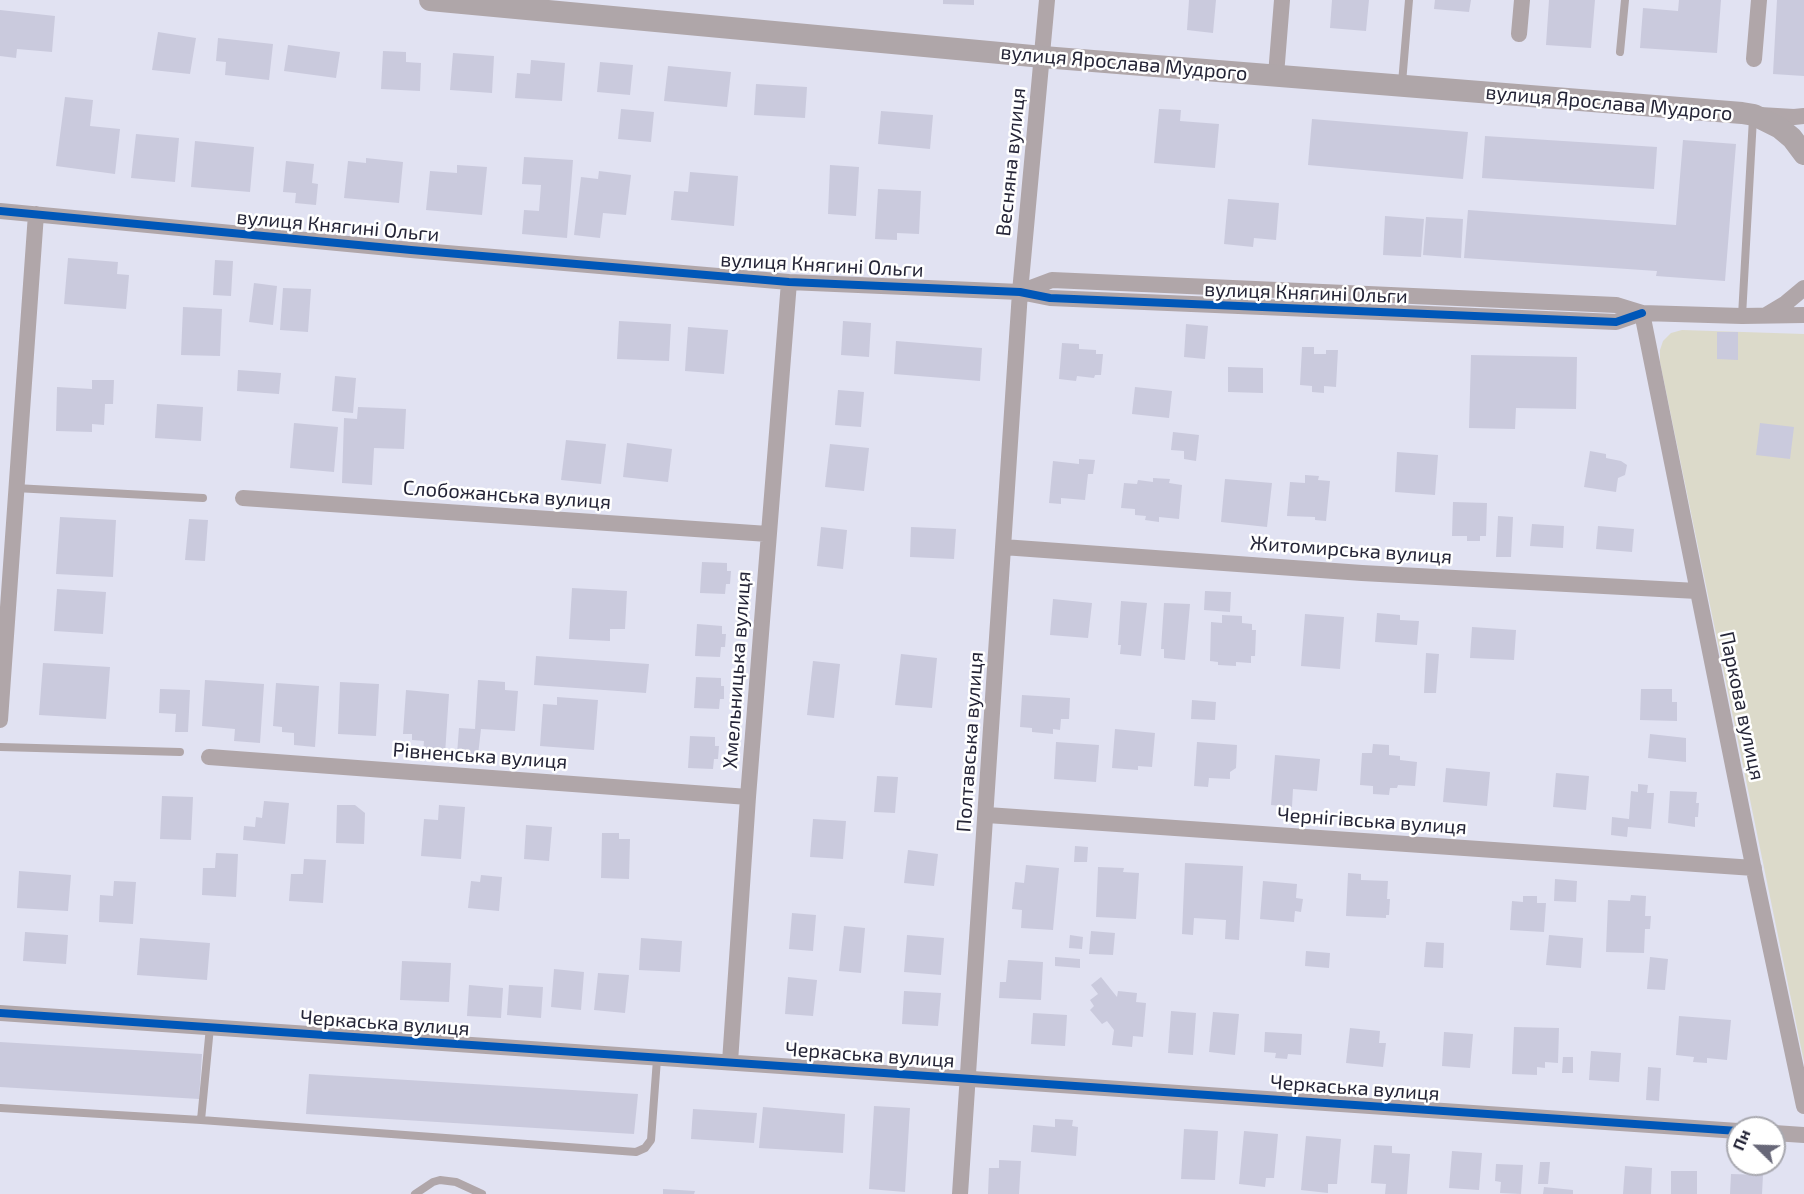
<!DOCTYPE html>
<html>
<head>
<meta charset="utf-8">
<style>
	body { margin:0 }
	#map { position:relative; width:1804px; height:1194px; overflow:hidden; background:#e1e2f2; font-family:"Exo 2",sans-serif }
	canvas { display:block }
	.north { position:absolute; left:1726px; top:1116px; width:60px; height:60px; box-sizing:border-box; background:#fff; border:2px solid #a8a8af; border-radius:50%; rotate:293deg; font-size:16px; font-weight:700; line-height:24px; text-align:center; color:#252537 }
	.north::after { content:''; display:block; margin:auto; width:21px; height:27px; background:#676778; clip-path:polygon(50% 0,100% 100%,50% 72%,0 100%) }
</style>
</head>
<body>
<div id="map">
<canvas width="1804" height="1194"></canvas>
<div class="north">Пн</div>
</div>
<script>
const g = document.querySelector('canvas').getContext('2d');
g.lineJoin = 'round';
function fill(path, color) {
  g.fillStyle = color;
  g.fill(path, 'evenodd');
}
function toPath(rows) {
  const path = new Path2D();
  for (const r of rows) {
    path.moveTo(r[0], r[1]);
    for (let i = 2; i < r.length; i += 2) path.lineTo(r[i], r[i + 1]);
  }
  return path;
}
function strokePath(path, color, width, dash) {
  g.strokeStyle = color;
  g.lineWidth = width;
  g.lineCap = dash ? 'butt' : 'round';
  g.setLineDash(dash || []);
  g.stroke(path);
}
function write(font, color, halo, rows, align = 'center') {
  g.font = font + ' "Exo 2",sans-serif';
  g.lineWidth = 5;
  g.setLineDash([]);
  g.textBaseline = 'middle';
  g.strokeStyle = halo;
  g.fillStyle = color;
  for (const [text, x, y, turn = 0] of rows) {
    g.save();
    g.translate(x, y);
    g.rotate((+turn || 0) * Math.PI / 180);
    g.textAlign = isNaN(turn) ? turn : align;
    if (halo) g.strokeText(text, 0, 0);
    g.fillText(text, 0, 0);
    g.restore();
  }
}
fill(toPath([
	[1682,330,1804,334,1804,1062,1660,362,1660,350,1663,341,1671,333]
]), '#dcdaca');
fill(toPath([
	[943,0,974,0,974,5,943,4],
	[1189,0,1216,0,1213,33,1187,30],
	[1332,0,1369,0,1366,31,1330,28],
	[1435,0,1471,0,1469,12,1434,9],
	[1549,0,1595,0,1591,48,1546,45],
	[1679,0,1721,0,1717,53,1640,48,1643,8,1678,11],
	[1777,0,1804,0,1804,76,1773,74],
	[0,10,55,16,52,52,17,49,16,58,0,56],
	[158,32,196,38,190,74,152,70],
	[218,38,273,44,269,80,225,75,226,62,216,61],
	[288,45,340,52,336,78,284,71],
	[383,51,406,52,406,62,421,63,420,91,381,89],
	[453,53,494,56,492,93,450,90],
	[531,60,565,63,562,101,515,98,517,73,530,74],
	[600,62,633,65,630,95,597,92],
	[668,66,731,72,727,107,664,101],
	[756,84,807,87,805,118,754,115],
	[65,97,93,100,90,126,120,129,115,174,56,166],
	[621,109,654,112,651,142,618,139],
	[1159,109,1181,110,1180,121,1219,124,1215,168,1154,163],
	[881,111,933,115,930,149,878,144],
	[1312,119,1468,132,1463,179,1308,165],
	[136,134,179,138,175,182,131,178],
	[1485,136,1657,147,1654,189,1482,178],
	[1683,140,1736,144,1725,281,1656,276,1657,271,1464,258,1468,210,1676,225],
	[195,141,254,147,250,192,191,187],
	[524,157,573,160,567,238,522,234,524,210,539,211,541,185,522,184],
	[366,158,403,162,399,203,344,198,348,161,366,163],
	[286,161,314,164,312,183,318,184,316,205,295,203,296,193,283,192],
	[457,165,487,167,482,215,426,210,430,171,457,173],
	[830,165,859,167,856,216,828,214],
	[599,171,631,175,626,215,603,213,600,238,574,235,581,177,598,179],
	[690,172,738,176,734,226,671,220,674,191,688,192],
	[878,189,921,191,919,234,897,233,897,240,875,239],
	[1228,199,1279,203,1276,240,1254,238,1253,247,1224,244],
	[1385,216,1424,219,1421,257,1383,255],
	[1426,217,1463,219,1461,258,1423,255],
	[68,258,118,262,117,274,129,275,126,309,64,304],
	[215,260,233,261,231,296,213,295],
	[254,283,277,286,273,325,249,322],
	[283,288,311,289,308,332,280,330],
	[183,307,222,309,220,356,181,355],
	[619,321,671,324,669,361,617,359],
	[843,321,871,323,869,357,841,355],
	[1186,324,1208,326,1205,359,1184,357],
	[688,327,728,330,724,374,685,371],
	[1717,332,1738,332,1738,360,1717,359],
	[896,341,982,348,980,381,894,374],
	[1062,343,1079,344,1079,349,1096,350,1096,354,1103,354,1101,375,1095,375,1094,378,1077,376,1076,381,1059,379],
	[1302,347,1314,347,1314,354,1326,354,1326,350,1338,350,1336,387,1324,386,1324,393,1312,392,1312,386,1300,385],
	[1471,355,1577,357,1576,409,1516,408,1515,429,1469,428],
	[1228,367,1263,368,1263,393,1228,392],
	[238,370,281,373,279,394,237,391],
	[335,376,356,378,353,413,332,411],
	[92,380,114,380,113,404,105,404,104,425,92,424,92,432,56,431,57,387,92,389],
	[1135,387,1172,391,1169,418,1132,414],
	[838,390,864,392,861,427,835,425],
	[157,404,203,407,201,441,155,438],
	[358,407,406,409,404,449,374,448,372,485,342,483,344,418,357,419],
	[294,423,338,427,334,472,290,468],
	[1760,423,1794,427,1790,459,1756,455],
	[1173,432,1199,435,1196,461,1184,459,1184,451,1171,450],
	[566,440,606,444,601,484,561,480],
	[627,443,672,449,668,482,623,477],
	[830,444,869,448,864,491,825,487],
	[1590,451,1606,454,1606,458,1621,461,1627,465,1625,475,1618,478,1616,492,1584,487],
	[1397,452,1438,455,1435,495,1395,492],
	[1079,459,1095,460,1093,474,1088,474,1085,500,1061,498,1061,504,1049,503,1053,461,1079,464],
	[1305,475,1319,476,1318,480,1330,481,1326,521,1315,520,1315,517,1287,516,1290,482,1305,483],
	[1153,478,1170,479,1169,483,1182,485,1179,519,1159,517,1159,522,1145,520,1146,516,1135,515,1135,509,1121,508,1124,483,1137,484,1138,480,1153,482],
	[1225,479,1272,483,1267,527,1221,522],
	[1453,502,1487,503,1486,536,1480,536,1480,541,1467,541,1467,536,1452,536],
	[1498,516,1513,517,1511,557,1496,557],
	[60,517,116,520,113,577,56,574],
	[189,519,208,520,205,561,185,560],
	[1532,524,1564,526,1563,548,1530,546],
	[1598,526,1634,529,1632,552,1596,549],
	[821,527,847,530,843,569,817,566],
	[911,527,956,529,954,559,910,557],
	[702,562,727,563,727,571,731,571,730,584,726,584,725,594,700,593],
	[572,588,627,591,625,629,610,629,610,641,569,639],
	[57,589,106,592,103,634,54,631],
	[1205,591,1231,592,1230,612,1204,610],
	[1053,599,1092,603,1088,638,1050,635],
	[1121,601,1147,603,1141,656,1120,654,1121,645,1118,645],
	[1164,603,1190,604,1185,660,1164,658,1164,649,1161,649],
	[1377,613,1400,615,1400,620,1419,621,1417,645,1375,642],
	[1305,614,1344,617,1340,669,1301,666],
	[1222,615,1242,616,1242,623,1252,624,1252,630,1256,630,1255,656,1251,656,1251,663,1236,662,1236,666,1218,665,1218,662,1210,661,1211,622,1222,623],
	[697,624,722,626,722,634,726,634,725,647,721,647,720,657,695,656],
	[1472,627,1516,630,1514,660,1470,658],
	[1426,653,1439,654,1436,693,1424,693],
	[901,654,937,658,932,708,895,705],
	[536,656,649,664,646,693,534,685],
	[813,661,840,664,834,718,807,715],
	[43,663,110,667,106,719,39,715],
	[696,677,721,678,721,686,724,686,724,699,720,699,719,709,694,708],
	[205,680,264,684,260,743,234,741,235,729,202,726],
	[478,680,505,682,505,690,518,691,515,731,481,729,478,755,457,754,459,728,475,729],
	[340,682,379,684,376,736,338,734],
	[276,683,319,686,315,747,294,745,294,733,282,732,282,727,273,726],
	[160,689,190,690,188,732,175,732,176,714,159,713],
	[1641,689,1672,689,1672,702,1677,702,1677,721,1640,720],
	[406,690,449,694,445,754,423,753,424,741,412,740,412,734,403,734],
	[1022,695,1070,698,1069,719,1061,719,1060,730,1053,729,1053,734,1032,732,1032,728,1020,727],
	[557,697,598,700,594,750,540,746,543,704,557,705],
	[1192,700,1216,702,1215,720,1191,719],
	[1115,729,1155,733,1152,767,1138,766,1138,770,1112,768],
	[1650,734,1686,738,1686,762,1648,758],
	[690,736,715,737,715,746,719,746,718,759,714,759,713,769,688,768],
	[1056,742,1099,745,1096,782,1054,779],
	[1197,742,1237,745,1236,768,1230,772,1230,779,1209,778,1208,787,1194,786],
	[1373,744,1389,745,1389,755,1400,756,1400,760,1417,762,1415,786,1398,785,1397,788,1390,788,1389,795,1373,794,1373,786,1360,785,1362,753,1372,753],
	[1275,755,1320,759,1317,791,1293,789,1292,807,1271,805],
	[1446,768,1490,772,1487,806,1443,802],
	[1556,773,1589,776,1586,810,1553,807],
	[877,776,898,777,895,813,874,812],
	[1638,784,1648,785,1647,793,1654,793,1651,829,1628,827,1627,837,1611,835,1612,817,1629,819,1631,791,1638,792],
	[1670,791,1697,792,1696,803,1699,803,1698,817,1695,817,1695,827,1668,823],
	[162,796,193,797,191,840,160,839],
	[264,801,289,803,285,844,243,840,244,826,255,827,256,817,262,818],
	[337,805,355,805,365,813,364,844,336,843],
	[439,805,465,807,461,859,421,856,424,819,438,820],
	[813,819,846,821,843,859,810,857],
	[526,825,552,827,549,861,524,859],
	[602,833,619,833,619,839,630,839,629,879,601,878],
	[1075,846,1088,847,1087,862,1074,862],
	[908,850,938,854,934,886,904,883],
	[216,853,238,854,236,897,202,895,203,868,215,868],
	[304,859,326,860,323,903,289,901,291,874,303,874],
	[1185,863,1243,866,1239,940,1225,939,1226,920,1194,918,1193,935,1182,934],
	[1026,865,1059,868,1053,930,1021,928,1022,910,1012,909,1015,882,1024,883],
	[1098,867,1124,868,1123,872,1139,873,1136,919,1096,917],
	[19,871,71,875,68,911,17,908],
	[1348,873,1361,874,1361,880,1388,881,1387,899,1390,899,1389,915,1386,915,1386,918,1346,916],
	[481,875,502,877,499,911,468,908,471,881,480,882],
	[1555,879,1577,881,1576,902,1554,901],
	[114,881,136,882,133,924,99,922,100,895,113,896],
	[1263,881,1297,884,1296,898,1303,899,1301,912,1295,911,1294,922,1260,919],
	[1631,895,1646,896,1645,916,1651,916,1650,929,1645,929,1644,953,1606,952,1608,900,1630,901],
	[1523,896,1537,896,1537,903,1546,903,1544,932,1510,930,1512,901,1523,902],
	[792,913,816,915,813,951,789,949],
	[844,926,865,928,861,973,839,971],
	[1091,931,1115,933,1113,955,1089,954],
	[25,932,68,935,66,964,23,961],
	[907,935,944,938,941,975,904,972],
	[1070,935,1083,937,1082,949,1069,948],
	[1549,935,1583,938,1581,968,1546,965],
	[140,938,210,943,207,980,137,975],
	[641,938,682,941,680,972,639,970],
	[1426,942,1444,943,1443,968,1424,967],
	[1306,951,1330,953,1329,968,1305,966],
	[1055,957,1080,959,1080,968,1055,966],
	[1650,957,1668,959,1665,990,1647,989],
	[1008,960,1043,962,1041,1000,999,998,1000,982,1006,982],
	[402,961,451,963,449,1002,400,1000],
	[554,969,584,972,581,1010,551,1007],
	[598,973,629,975,625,1013,594,1010],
	[788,977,817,980,813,1016,785,1014],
	[1101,977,1117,997,1118,991,1137,993,1136,1002,1146,1003,1143,1037,1133,1036,1132,1047,1112,1045,1114,1030,1107,1021,1102,1024,1090,1010,1094,1006,1090,1000,1098,994,1091,985],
	[469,985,503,988,501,1018,467,1016],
	[509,985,543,987,541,1018,507,1015],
	[904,991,941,993,938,1026,902,1024],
	[1171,1011,1196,1013,1193,1055,1168,1053],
	[1213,1012,1239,1014,1235,1055,1209,1052],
	[1033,1013,1067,1015,1065,1046,1031,1044],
	[1679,1016,1731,1020,1727,1060,1707,1058,1707,1063,1693,1062,1694,1057,1676,1055],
	[1514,1027,1559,1028,1558,1063,1545,1062,1545,1068,1537,1067,1537,1075,1512,1074],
	[1350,1028,1380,1031,1379,1043,1386,1043,1383,1067,1346,1063],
	[1265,1032,1302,1034,1301,1055,1288,1054,1287,1059,1275,1058,1276,1053,1264,1052],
	[1444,1032,1473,1034,1470,1068,1442,1066],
	[0,1042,202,1054,199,1099,0,1087],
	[1591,1051,1621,1053,1619,1082,1589,1080],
	[1563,1057,1573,1057,1573,1073,1562,1073],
	[1648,1067,1661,1068,1659,1101,1646,1100],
	[309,1074,638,1094,634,1134,306,1114],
	[874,1106,910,1108,905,1192,869,1189],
	[763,1107,845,1114,843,1153,759,1148],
	[693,1109,757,1113,754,1143,691,1139],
	[1055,1119,1073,1120,1072,1126,1078,1127,1076,1156,1031,1152,1033,1125,1055,1127],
	[1184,1129,1218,1131,1215,1180,1181,1179],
	[1244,1131,1278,1134,1274,1178,1266,1178,1265,1187,1239,1184],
	[1306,1136,1341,1139,1337,1184,1328,1184,1328,1193,1301,1190],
	[1374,1145,1392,1146,1392,1153,1410,1154,1407,1194,1385,1194,1386,1184,1371,1183],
	[1452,1151,1482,1153,1479,1190,1449,1188],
	[999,1160,1021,1161,1019,1194,988,1194,989,1168,999,1168],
	[1540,1162,1550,1162,1548,1184,1538,1184],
	[1496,1164,1523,1165,1521,1194,1500,1193,1501,1182,1495,1181],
	[1625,1166,1652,1168,1651,1194,1623,1194],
	[1671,1171,1697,1171,1697,1194,1671,1194],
	[1731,1174,1763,1175,1762,1194,1730,1194],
	[1544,1187,1573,1190,1573,1194,1543,1194],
	[663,1189,695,1191,694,1194,663,1194]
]), '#cacadd');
strokePath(toPath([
	[1620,52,1625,0],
	[1402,83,1409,0],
	[1742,316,1753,118],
	[15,488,203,498],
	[0,747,180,752],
	[0,1108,201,1120,636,1152,645,1148,651,1140,657,1059],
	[201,1120,210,1027],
	[415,1194,433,1182,440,1180,456,1182,482,1194]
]), '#b0a6a9', 8);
strokePath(toPath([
	[1519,34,1522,0],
	[1754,59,1759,0],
	[1276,75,1282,0],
	[1760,115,1794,117,1804,116],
	[0,211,411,250,789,282,1020,292,1050,298,1616,322,1642,313],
	[1020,292,1052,280,1616,305,1642,313,1742,316,1804,315],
	[1642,313,1756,880,1804,1106],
	[1766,315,1786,303,1804,288],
	[243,498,768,534],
	[1003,547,1362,573,1697,591],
	[0,720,36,214],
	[209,757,748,797],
	[987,815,1754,868],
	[0,1013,1738,1131],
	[730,1062,748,797,789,282],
	[1774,1133,1804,1135],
	[960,1194,1020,292,1047,0]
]), '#b0a6a9', 16);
strokePath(toPath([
	[430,0,1043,57,1742,113,1754,115,1780,128,1792,138,1804,154]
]), '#afa6a9', 22);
strokePath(toPath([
	[0,211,411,250,789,282,1020,292,1050,298,1616,322,1642,313],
	[0,1013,1738,1131]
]), '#0057b8', 8);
write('20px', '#252537', '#fff', [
	["вулиця Ярослава Мудрого",1124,63,5],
	["вулиця Ярослава Мудрого",1609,103,5],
	["Весняна вулиця",1011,162,-84],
	["вулиця Княгині Ольги",338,226,5],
	["вулиця Княгині Ольги",822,265,3],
	["вулиця Княгині Ольги",1306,293,2],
	["Слобожанська вулиця",507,495,4],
	["Житомирська вулиця",1351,550,4],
	["Хмельницька вулиця",737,670,-86],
	["Паркова вулиця",1742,706,78],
	["Полтавська вулиця",970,742,-86],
	["Рівненська вулиця",480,756,4],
	["Чернігівська вулиця",1372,821,4],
	["Черкаська вулиця",385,1023,4],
	["Черкаська вулиця",870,1055,4],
	["Черкаська вулиця",1355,1088,4]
]);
</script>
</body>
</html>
